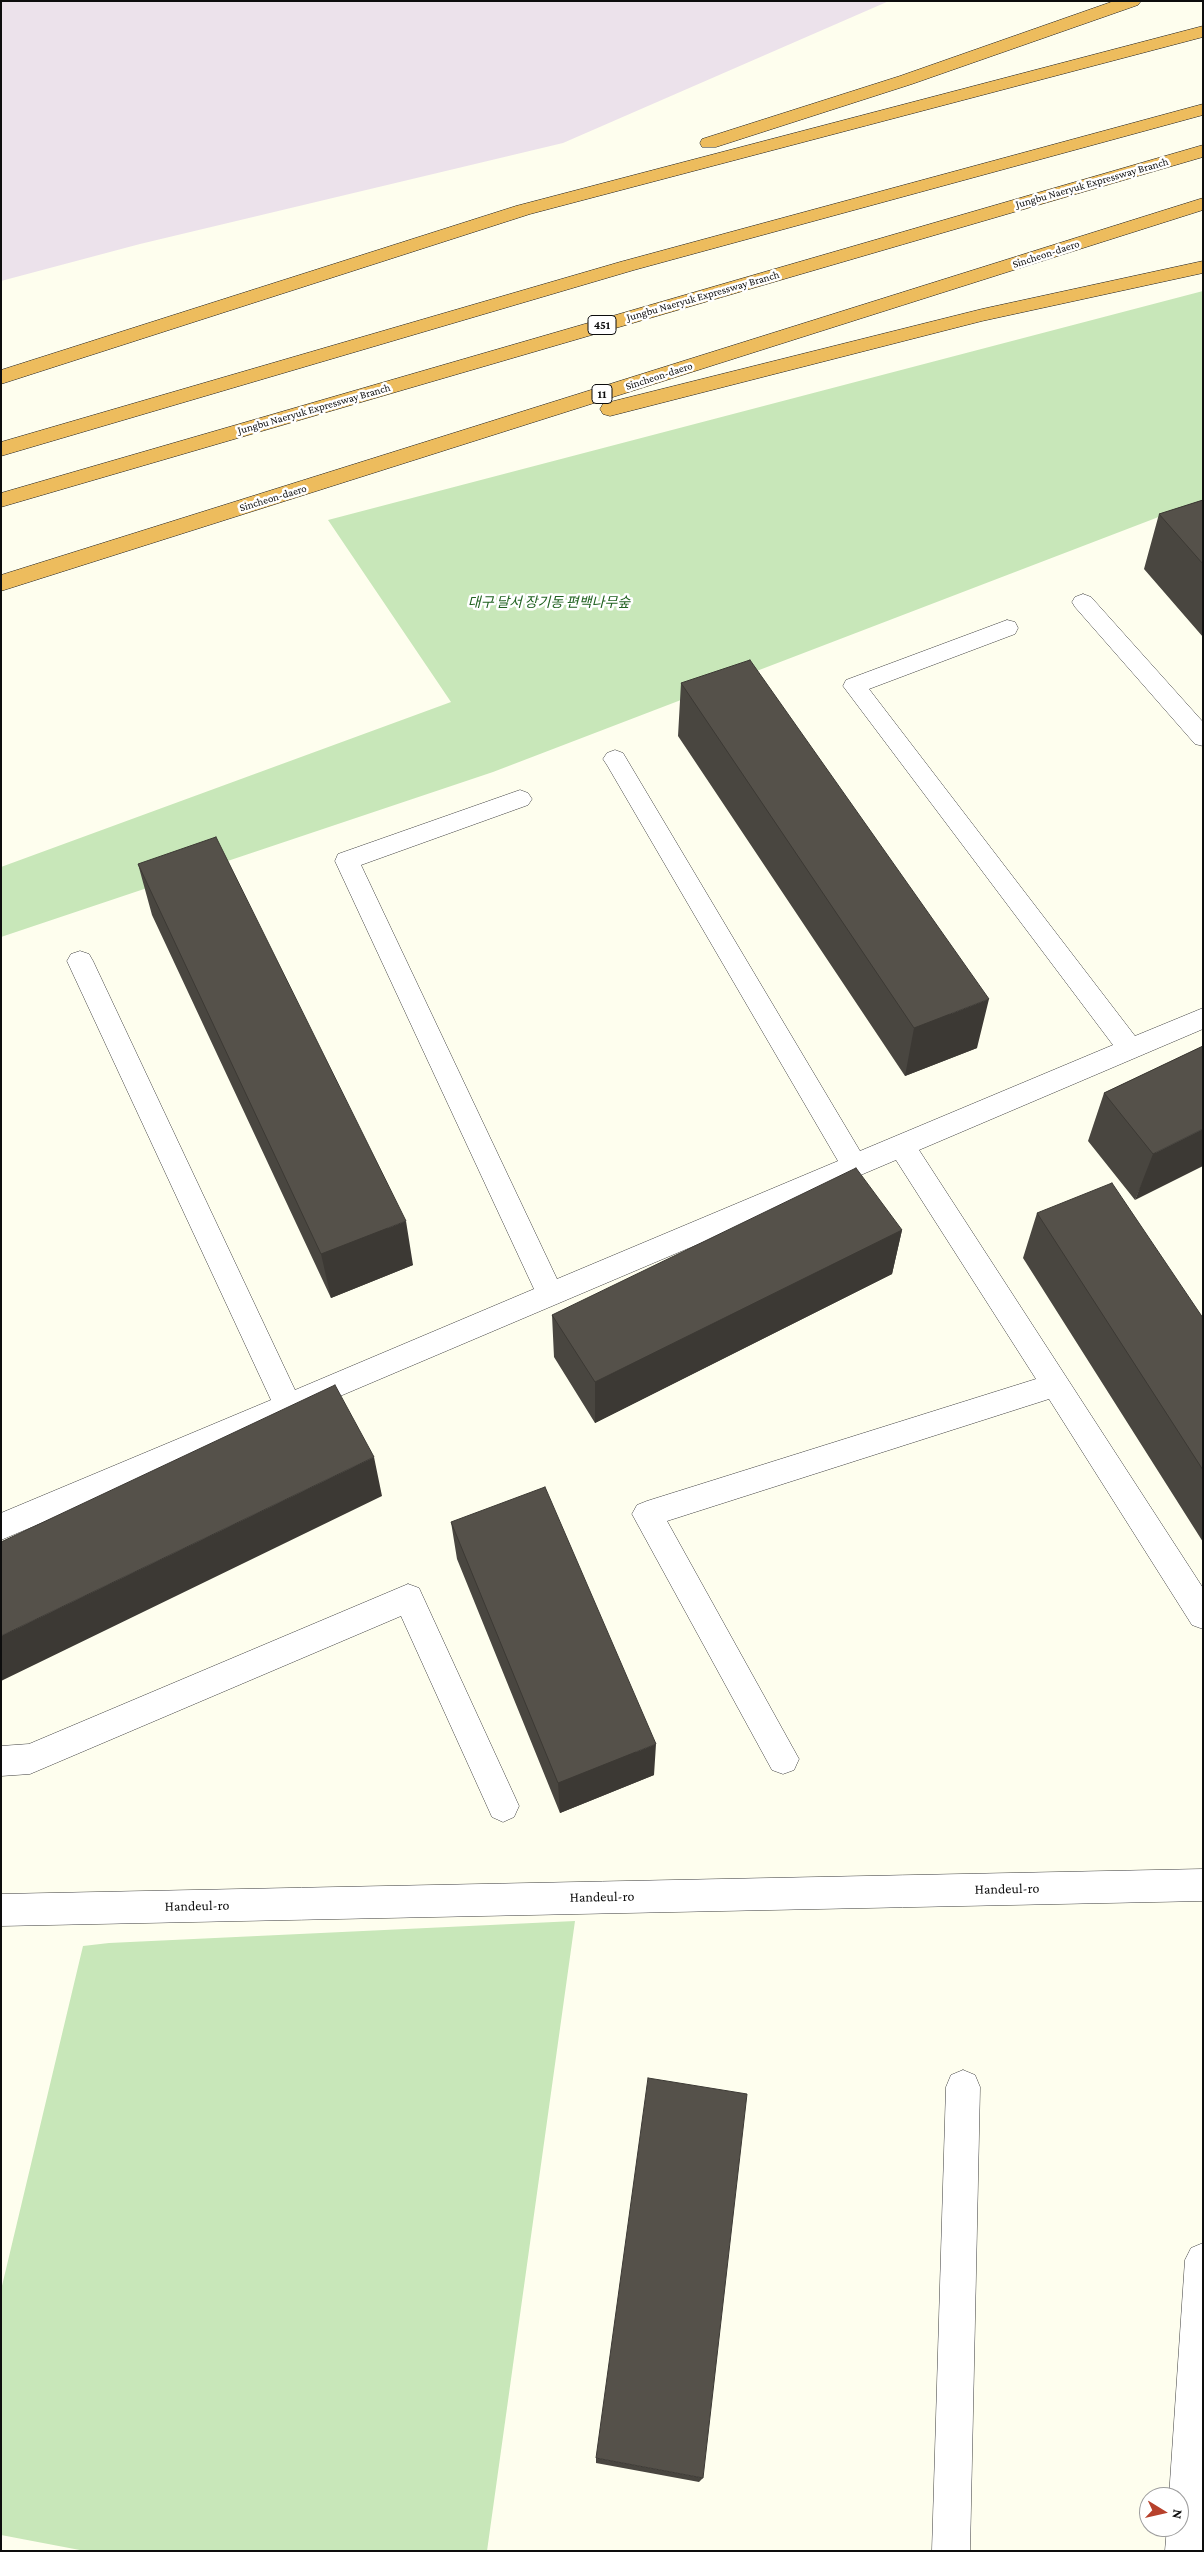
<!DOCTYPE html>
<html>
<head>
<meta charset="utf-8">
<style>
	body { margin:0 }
	#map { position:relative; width:1204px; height:2552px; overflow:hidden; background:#fefeee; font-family:"Crimson Pro",serif }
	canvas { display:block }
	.frame { position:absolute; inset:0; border:2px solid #0d0d0d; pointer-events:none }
	.north { position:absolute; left:1139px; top:2487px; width:50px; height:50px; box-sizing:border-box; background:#fff; border:1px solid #9e9e9e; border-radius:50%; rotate:99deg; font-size:14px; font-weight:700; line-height:20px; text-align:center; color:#0d0d0d }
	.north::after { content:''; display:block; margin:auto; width:18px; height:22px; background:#b7412c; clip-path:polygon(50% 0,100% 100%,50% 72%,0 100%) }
</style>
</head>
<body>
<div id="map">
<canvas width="1204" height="2552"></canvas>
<div class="frame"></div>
<div class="north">N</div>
</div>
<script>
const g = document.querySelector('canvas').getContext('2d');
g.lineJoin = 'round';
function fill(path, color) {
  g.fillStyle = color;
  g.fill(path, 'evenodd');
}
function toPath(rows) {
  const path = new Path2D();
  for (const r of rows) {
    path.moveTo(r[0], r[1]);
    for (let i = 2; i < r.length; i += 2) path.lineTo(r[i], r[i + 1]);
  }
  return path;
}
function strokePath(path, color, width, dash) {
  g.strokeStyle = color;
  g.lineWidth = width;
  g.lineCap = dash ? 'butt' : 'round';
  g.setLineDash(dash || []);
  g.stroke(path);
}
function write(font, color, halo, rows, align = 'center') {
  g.font = font + ' "Crimson Pro","Noto Sans KR",serif';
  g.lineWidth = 5;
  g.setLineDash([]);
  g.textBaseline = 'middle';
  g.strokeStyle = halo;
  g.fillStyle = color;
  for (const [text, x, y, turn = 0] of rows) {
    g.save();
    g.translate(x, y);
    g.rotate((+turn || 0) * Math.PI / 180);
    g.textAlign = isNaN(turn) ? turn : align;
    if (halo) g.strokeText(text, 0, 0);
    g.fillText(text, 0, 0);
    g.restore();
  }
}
fill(toPath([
	[1,1,889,1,563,143,140,244,1,281]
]), '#ece2eb');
fill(toPath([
	[1203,291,1203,500,493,772,1,937,1,867,451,702,328,520],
	[575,1921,487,2551,85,2551,1,2535,1,2290,83,1946,109,1943]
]), '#c8e7b9');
const minor = toPath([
	[1083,594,1091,597,1203,722,1203,746,1195,744,1075,607,1072,602,1075,597,1083,594],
	[1007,620,1015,622,1018,628,1015,634,869,689,1135,1036,1203,1008,1203,1029,919,1150,1203,1588,1203,1629,1192,1625,1049,1399,667,1521,799,1759,794,1770,783,1774,772,1770,632,1514,637,1505,647,1501,1036,1379,896,1160,1,1540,1,1513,271,1400,67,961,71,954,80,951,89,954,93,961,295,1390,534,1289,335,861,338,854,520,790,528,793,532,799,528,805,361,865,557,1279,838,1161,607,765,603,759,607,753,615,750,623,753,860,1151,1113,1045,843,686,846,680,1007,620],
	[408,1584,419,1588,514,1795,519,1806,514,1817,503,1822,492,1817,401,1616,30,1774,1,1776,1,1746,29,1744,408,1584],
	[1203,1869,1203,1901,1,1926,1,1894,1203,1869],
	[963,2070,975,2075,980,2087,970,2551,932,2551,946,2087,951,2075,963,2070],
	[1203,2243,1203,2551,1165,2551,1167,2527,1179,2527,1179,2497,1169,2497,1185,2260,1191,2248,1203,2243]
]);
const highway = toPath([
	[1114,1,1141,1,1138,5,912,84,716,147,702,147,700,143,702,139,900,76,1114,1],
	[1203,26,1203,37,530,214,1,384,1,370,516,206,1203,26],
	[1203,104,1203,115,634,270,1,456,1,442,620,262,1203,104],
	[1203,145,1203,157,1,507,1,493,1203,145],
	[1203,198,1203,210,1,591,1,575,1203,198],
	[1203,261,1203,273,982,321,610,416,603,414,600,409,603,404,610,402,982,309,1203,261]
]);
strokePath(minor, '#404040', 1);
strokePath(highway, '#1e1e1e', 1);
fill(minor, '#fff');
fill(highway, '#edbc5d');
fill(toPath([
	[1203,500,1203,637,1144,569,1159,514],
	[681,683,977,1048,905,1076,678,736],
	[138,864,413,1265,331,1298,152,915],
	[1203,1046,1135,1200,1088,1141,1104,1093],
	[1037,1213,1203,1318,1203,1542,1023,1258],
	[902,1230,892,1274,595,1423,554,1357,552,1315],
	[451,1522,654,1775,560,1813,457,1559],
	[596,2458,703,2478,699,2482,596,2463]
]), '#494640');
fill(toPath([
	[989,999,977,1048,905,1076,914,1028],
	[1203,1129,1203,1166,1135,1200,1153,1154],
	[406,1221,413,1265,331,1298,321,1254],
	[902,1230,892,1274,595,1423,595,1382],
	[374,1457,382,1496,1,1681,1,1636],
	[656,1744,654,1775,560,1813,558,1783]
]), '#3c3934');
const building = toPath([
	[1203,500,1203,564,1159,514,1203,500],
	[750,660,989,999,914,1028,681,683,750,660],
	[216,837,406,1221,321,1254,138,864,216,837],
	[1203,1046,1203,1129,1153,1154,1104,1093,1203,1046],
	[856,1168,902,1230,595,1382,552,1315,856,1168],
	[1112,1183,1203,1318,1203,1470,1037,1213,1112,1183],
	[335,1385,374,1457,1,1636,1,1542,335,1385],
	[545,1487,656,1744,558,1783,451,1522,545,1487],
	[648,2078,747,2094,703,2478,596,2458,648,2078]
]);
fill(building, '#55514a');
strokePath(building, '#3c3934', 1);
write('11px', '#0d0d0d', '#fff', [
	["Jungbu Naeryuk Expressway Branch",1092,183,-16],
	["Sincheon-daero",1046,254,-18],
	["Jungbu Naeryuk Expressway Branch",703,296,-16],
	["Sincheon-daero",659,376,-18],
	["Jungbu Naeryuk Expressway Branch",314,409,-16],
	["Sincheon-daero",273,498,-17]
]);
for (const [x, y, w] of [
	[602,325,28],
	[602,394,20]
]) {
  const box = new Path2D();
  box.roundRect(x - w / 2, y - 9.5, w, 19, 4);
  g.fillStyle = '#fff';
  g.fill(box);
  strokePath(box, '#0d0d0d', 1);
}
write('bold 12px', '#0d0d0d', null, [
	["451",602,325],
	["11",602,394]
]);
write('italic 14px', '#216221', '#fff', [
	["대구 달서 장기동 편백나무숲",549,603]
]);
write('14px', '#0d0d0d', '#fff', [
	["Handeul-ro",1007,1889,-1],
	["Handeul-ro",602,1897,-1],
	["Handeul-ro",197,1906,-1]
]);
</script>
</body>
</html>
